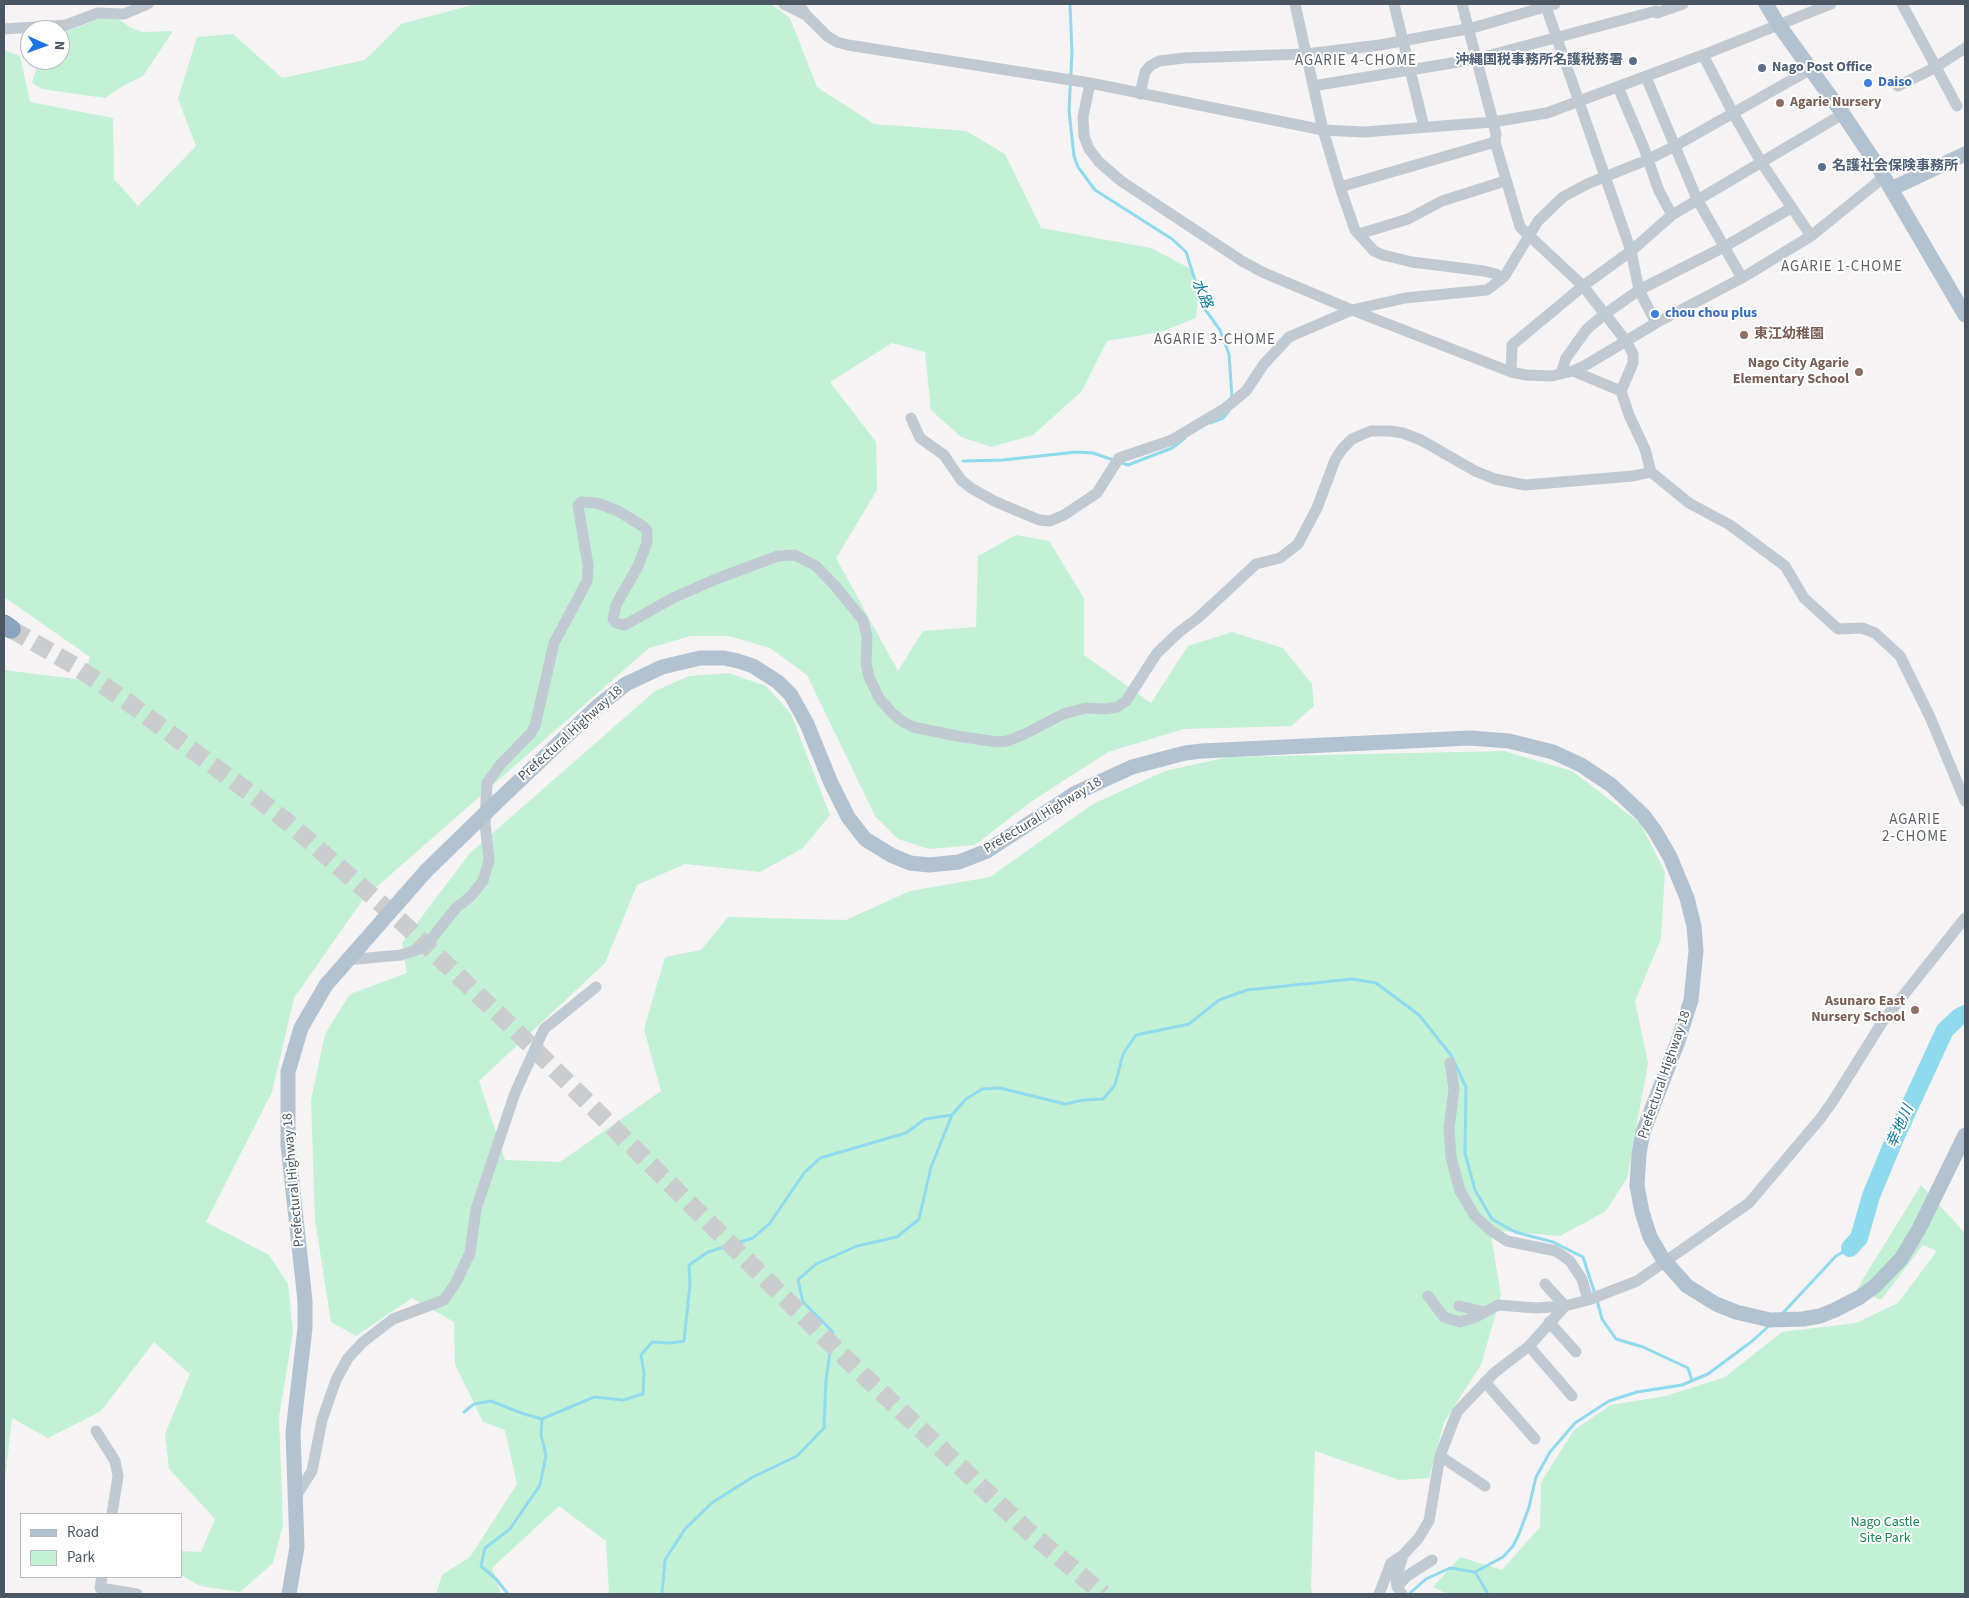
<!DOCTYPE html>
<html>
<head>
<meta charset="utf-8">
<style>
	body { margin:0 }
	#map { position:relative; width:1969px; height:1598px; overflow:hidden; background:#f5f3f3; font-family:"Source Sans 3",sans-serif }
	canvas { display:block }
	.frame { position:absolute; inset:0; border:5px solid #4a5661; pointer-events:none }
	.legend { position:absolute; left:20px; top:1513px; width:162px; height:65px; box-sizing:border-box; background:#fff; border:1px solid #b7bbc0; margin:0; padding:6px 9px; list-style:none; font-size:15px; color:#4a5661 }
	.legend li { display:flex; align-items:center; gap:10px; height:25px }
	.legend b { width:25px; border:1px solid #b7bbc0 }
	.north { position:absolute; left:20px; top:20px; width:50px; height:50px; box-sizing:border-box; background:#fff; border:1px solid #b7bbc0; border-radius:50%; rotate:92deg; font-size:14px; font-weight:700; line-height:20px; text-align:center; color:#4a5661 }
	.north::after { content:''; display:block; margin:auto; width:18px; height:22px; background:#1a73e8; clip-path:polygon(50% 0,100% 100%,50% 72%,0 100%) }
</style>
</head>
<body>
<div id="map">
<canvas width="1969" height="1598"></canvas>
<div class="frame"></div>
<ul class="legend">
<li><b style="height:6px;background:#b3c2d1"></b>Road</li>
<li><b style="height:14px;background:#c3f1d5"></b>Park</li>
</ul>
<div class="north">N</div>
</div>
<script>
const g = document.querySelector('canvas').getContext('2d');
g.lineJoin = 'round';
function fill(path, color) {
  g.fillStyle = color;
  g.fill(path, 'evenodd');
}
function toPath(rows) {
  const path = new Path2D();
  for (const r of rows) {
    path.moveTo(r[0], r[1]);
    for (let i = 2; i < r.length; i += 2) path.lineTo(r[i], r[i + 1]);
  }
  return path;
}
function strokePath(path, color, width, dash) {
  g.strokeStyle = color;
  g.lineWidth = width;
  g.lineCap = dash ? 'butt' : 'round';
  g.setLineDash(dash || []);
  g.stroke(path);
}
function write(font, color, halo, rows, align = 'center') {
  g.font = font + ' "Source Sans 3","Noto Sans JP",sans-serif';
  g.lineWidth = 4;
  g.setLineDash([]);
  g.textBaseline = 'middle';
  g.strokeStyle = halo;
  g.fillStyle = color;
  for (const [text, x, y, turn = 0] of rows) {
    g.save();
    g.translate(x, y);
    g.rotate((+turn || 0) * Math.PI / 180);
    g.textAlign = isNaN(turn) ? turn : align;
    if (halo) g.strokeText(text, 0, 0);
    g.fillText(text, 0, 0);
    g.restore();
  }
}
fill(toPath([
	[476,4,771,4,790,18,817,87,874,124,966,131,1005,154,1041,228,1151,248,1189,268,1199,289,1196,318,1161,332,1107,341,1082,391,1033,435,991,447,961,437,931,410,925,352,892,343,830,382,876,442,877,490,836,558,898,671,923,631,976,627,978,556,1016,535,1049,541,1084,598,1084,655,1151,703,1188,646,1232,632,1283,648,1312,684,1314,706,1291,726,1184,729,1108,752,1032,801,975,845,929,849,898,839,875,816,807,675,770,648,729,636,691,636,649,648,364,898,294,998,272,1092,206,1222,269,1255,288,1284,293,1332,279,1417,283,1525,273,1563,240,1592,200,1586,181,1575,181,1551,201,1552,215,1519,169,1469,165,1434,190,1374,154,1342,101,1411,48,1438,12,1418,4,1488,4,670,84,680,90,657,4,597,4,50,20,56,30,102,113,118,114,179,138,206,196,146,178,99,197,37,233,34,282,78,365,60,401,24],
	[101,18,117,18,131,28,142,32,173,31,143,76,123,86,105,98,42,89,32,83,39,60,60,60,60,32,70,30],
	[729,673,766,686,791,714,830,815,803,848,760,872,685,864,637,885,605,963,479,1081,505,1160,560,1162,661,1091,644,1029,665,957,701,950,728,917,846,920,910,891,990,877,1093,804,1165,771,1229,757,1504,751,1572,771,1640,823,1665,872,1661,939,1635,1001,1648,1063,1627,1178,1606,1211,1560,1236,1490,1230,1501,1295,1481,1365,1444,1422,1429,1478,1399,1480,1315,1451,1311,1589,1313,1594,609,1594,606,1541,559,1506,492,1568,501,1594,436,1594,442,1575,470,1557,517,1484,505,1430,483,1422,455,1364,454,1322,412,1298,356,1336,331,1322,315,1220,311,1100,325,1034,350,994,407,973,402,943,470,853,655,691,689,676],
	[1921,1185,1965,1233,1965,1594,1447,1594,1433,1587,1460,1557,1502,1570,1540,1527,1541,1482,1574,1430,1611,1405,1666,1396,1725,1377,1782,1332,1856,1323,1898,1303,1937,1251,1923,1245,1881,1300,1857,1289]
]), '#c3f1d5');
strokePath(toPath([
	[1070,4,1072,52,1069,111,1074,156,1078,167,1095,190,1172,239,1186,252,1204,308,1220,330,1229,354,1232,398],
	[1210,423,1223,418,1229,411],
	[963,461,1003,460,1076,452,1093,453,1128,465,1172,448,1185,438],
	[1597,1300,1602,1319,1616,1339,1643,1347,1688,1368,1692,1381],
	[1782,1314,1836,1256,1850,1248],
	[464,1412,474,1404,491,1401,524,1414,542,1419],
	[1475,1572,1488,1594],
	[508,1594,496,1579,481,1566,485,1548,510,1529,540,1485,546,1455,541,1435,542,1419,594,1397,623,1400,643,1394,644,1373,641,1355,652,1342,671,1343,684,1341,690,1284,689,1265,708,1252,753,1238,770,1223,804,1173,820,1158,906,1133,925,1119,952,1115,966,1099,982,1089,1000,1088,1065,1104,1084,1100,1103,1099,1115,1085,1123,1054,1136,1035,1189,1024,1219,1000,1247,990,1352,979,1376,983,1419,1015,1451,1055,1466,1087,1465,1153,1475,1190,1492,1219,1515,1232,1553,1242,1583,1257,1595,1294],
	[662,1594,665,1560,685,1529,713,1502,753,1477,797,1456,824,1428,826,1380,833,1332,803,1302,798,1280,816,1264,857,1246,897,1237,919,1219,931,1167,952,1115],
	[1409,1594,1426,1579,1450,1568,1475,1572,1503,1557,1513,1546,1519,1534,1529,1507,1536,1477,1550,1452,1575,1423,1609,1401,1637,1392,1682,1385,1708,1374,1751,1342,1770,1325]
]), '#90daee', 3);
strokePath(toPath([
	[1850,1248,1859,1238,1871,1196,1895,1138,1945,1030,1959,1017,1965,1014]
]), '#90daee', 18);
strokePath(toPath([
	[11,629,75,666,129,703,258,799,290,824,405,925,515,1030,840,1353,1028,1531,1103,1594]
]), '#caccce', 18, [18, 9]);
const highway = toPath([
	[4,624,11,629]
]);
strokePath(highway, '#7690ad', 19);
strokePath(toPath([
	[784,4,806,15],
	[799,4,806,15,827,36,837,42,848,45,1090,83,1323,130,1364,132,1493,122,1547,113,1703,55,1831,4],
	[1295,4,1323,130,1341,190,1355,230,1374,251,1383,255,1412,262,1484,271,1496,274,1501,279],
	[1394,4,1424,127],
	[1462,4,1493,122,1496,134,1495,142,1520,227,1583,286,1626,341,1633,354,1633,363,1621,391,1629,415,1645,449,1651,472,1689,503,1730,525,1785,566,1804,598,1838,629,1862,628,1875,633,1900,656,1930,717,1965,801],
	[1545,4,1631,251,1639,290,1656,323],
	[1902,4,1957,106],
	[1657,13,1683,4],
	[4,29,66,25,98,13,124,14,148,4],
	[1703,55,1733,113,1761,162,1811,236],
	[1646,77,1697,199,1742,278],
	[1090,83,1083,117,1084,136,1089,149,1099,162,1121,181,1242,261,1262,272,1352,310,1511,372,1526,375,1552,376,1573,371,1586,365,1656,323,1742,278,1811,236,1884,177],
	[1313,86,1476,59,1656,11],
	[1898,86,1936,67,1965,48],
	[1618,87,1644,148,1659,191,1672,215],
	[1140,94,1145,72,1150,66,1159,61,1184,58,1306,54,1380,45,1472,28,1555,4],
	[1340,187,1495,142],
	[1359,234,1408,219,1442,201,1505,181],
	[1573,371,1621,391],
	[1511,372,1512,345,1583,286,1631,251,1672,215,1843,114],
	[1561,374,1566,358,1587,329,1605,314,1639,290,1724,247,1791,208],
	[911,418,920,438,944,455,961,480,971,488,994,501,1039,520,1050,521,1064,515,1097,493,1119,458,1172,440,1224,409,1246,391,1264,364,1289,337,1352,310,1405,298,1487,290,1504,277,1538,221,1563,197,1587,184,1647,160,1675,146,1811,69],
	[346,960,401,955,422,948,429,942,456,908,470,897,483,881,489,860,485,823,487,783,500,765,531,733,535,726,554,643,587,581,588,565,578,506,581,502,597,503,618,511,644,527,647,531,647,543,638,566,616,605,613,619,616,623,624,625,630,622,673,598,716,579,778,556,795,555,816,566,836,587,863,620,867,636,866,663,869,677,879,698,893,714,902,721,913,727,957,736,997,742,1007,741,1027,733,1063,714,1086,708,1106,709,1117,707,1126,701,1157,653,1178,633,1199,617,1256,564,1280,558,1298,544,1317,508,1335,460,1342,449,1352,439,1361,435,1371,431,1390,431,1403,433,1421,440,1475,471,1495,479,1525,485,1633,476,1651,472],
	[1450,1063,1454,1089,1449,1129,1451,1157,1460,1191,1475,1216,1490,1230,1507,1241,1556,1251,1570,1261,1582,1279,1588,1300],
	[1545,1284,1565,1306],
	[1428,1296,1444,1317,1460,1322,1476,1317,1498,1305,1536,1308,1565,1306],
	[1459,1306,1485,1312],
	[1549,1322,1576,1352],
	[1529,1346,1572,1396],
	[1485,1382,1535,1439],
	[96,1431,115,1461,118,1476,112,1514],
	[1440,1456,1485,1486],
	[296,1496,312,1471,322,1420,336,1380,348,1358,363,1342,393,1319,444,1300,455,1284,470,1253,476,1209,515,1093,544,1029,596,987],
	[102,1577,100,1588,137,1594],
	[1397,1587,1407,1576,1432,1560],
	[1379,1594,1391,1563,1403,1555],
	[1402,1594,1397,1587,1396,1579,1403,1555,1418,1539,1429,1521,1440,1456,1457,1412,1494,1373,1529,1346,1565,1306,1588,1300,1637,1281,1749,1203,1820,1119,1833,1101,1883,1021,1965,918]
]), '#c1cad2', 11);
strokePath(toPath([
	[1766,4,1778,24,1843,114,1877,165,1965,315],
	[1891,189,1965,154],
	[499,800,598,706,626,684,662,667,700,658,724,658,738,661,753,666,778,682,791,695,807,724,831,783,848,817,865,839,891,855,910,863,929,865,959,862,987,851,1074,794,1095,784,1132,767,1185,753,1202,751,1470,738,1509,741,1553,752,1581,765,1611,785,1643,815,1655,831,1670,857,1687,898,1694,926,1696,951,1691,1000,1678,1041,1643,1132,1639,1154,1637,1186],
	[289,1594,297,1547,293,1432,305,1328,305,1301,288,1145,288,1072,301,1028,326,985,426,871]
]), '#b3c2d1', 15);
strokePath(highway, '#8ba5c1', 18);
strokePath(toPath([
	[426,871,499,800],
	[1637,1186,1642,1212,1650,1237,1663,1259,1687,1286,1716,1304,1736,1312,1770,1320,1803,1319,1820,1316,1835,1310,1860,1297,1875,1286,1901,1259,1919,1229,1965,1135]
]), '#b3c2d1', 15);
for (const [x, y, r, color] of [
	[1633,61,5,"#5c6f8a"],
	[1762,68,5,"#5c6f8a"],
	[1868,83,5,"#3f7fe0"],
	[1780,103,5,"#8d6e63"],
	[1822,167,5,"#5c6f8a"],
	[1655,314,5,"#3f7fe0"],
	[1744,335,5,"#8d6e63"],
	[1859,372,5,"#8d6e63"],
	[1915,1010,5,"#8d6e63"]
]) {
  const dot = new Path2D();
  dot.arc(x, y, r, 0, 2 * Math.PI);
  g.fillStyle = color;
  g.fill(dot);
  strokePath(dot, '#fff', 2);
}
write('bold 14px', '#4e5e75', '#fff', [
	["沖縄国税事務所名護税務署",1623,61,"right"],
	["Nago Post Office",1772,68],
	["名護社会保険事務所",1832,167]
], 'left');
write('bold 14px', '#366cbe', '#fff', [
	["Daiso",1878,83],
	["chou chou plus",1665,314]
], 'left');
write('bold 14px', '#785e54', '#fff', [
	["Agarie Nursery",1790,103],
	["東江幼稚園",1754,335],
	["Nago City Agarie",1849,364,"right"],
	["Elementary School",1849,380,"right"],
	["Asunaro East",1905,1002,"right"],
	["Nursery School",1905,1018,"right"]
], 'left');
write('14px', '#4a5661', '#fff', [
	["Prefectural Highway 18",571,734,-42],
	["Prefectural Highway 18",1043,816,-31],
	["Prefectural Highway 18",1665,1075,-71],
	["Prefectural Highway 18",294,1180,-95]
]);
write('14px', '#17864f', '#fff', [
	["Nago Castle",1885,1523],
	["Site Park",1885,1539]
]);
g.letterSpacing = '1px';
write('15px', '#5f6368', '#fff', [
	["AGARIE 4-CHOME",1356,62],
	["AGARIE 1-CHOME",1842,268],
	["AGARIE 3-CHOME",1215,341],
	["AGARIE",1915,821],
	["2-CHOME",1915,838]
]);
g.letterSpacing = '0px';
write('italic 15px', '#0c7c9b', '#fff', [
	["水路",1201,294,68],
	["幸地川",1901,1127,-66]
]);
</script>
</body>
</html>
